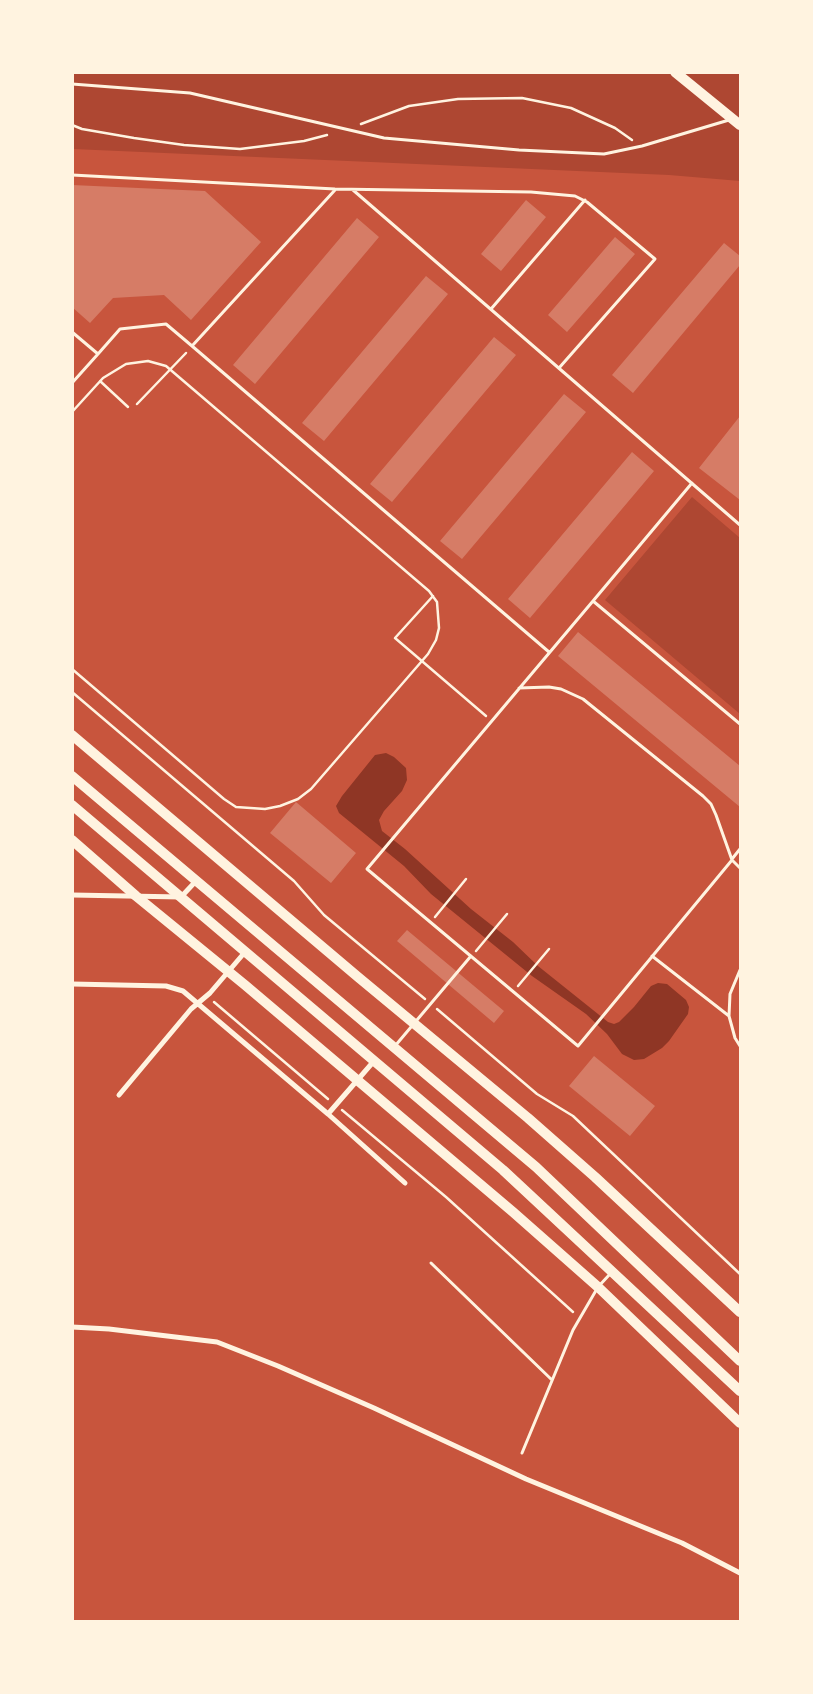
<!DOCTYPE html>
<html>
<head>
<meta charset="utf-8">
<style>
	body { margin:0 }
	#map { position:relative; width:813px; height:1694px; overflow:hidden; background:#c8553d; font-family:"Public Sans",sans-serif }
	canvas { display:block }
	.frame { position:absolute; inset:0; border:74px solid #fff3e0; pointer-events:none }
</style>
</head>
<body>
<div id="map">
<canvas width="813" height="1694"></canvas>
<div class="frame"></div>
</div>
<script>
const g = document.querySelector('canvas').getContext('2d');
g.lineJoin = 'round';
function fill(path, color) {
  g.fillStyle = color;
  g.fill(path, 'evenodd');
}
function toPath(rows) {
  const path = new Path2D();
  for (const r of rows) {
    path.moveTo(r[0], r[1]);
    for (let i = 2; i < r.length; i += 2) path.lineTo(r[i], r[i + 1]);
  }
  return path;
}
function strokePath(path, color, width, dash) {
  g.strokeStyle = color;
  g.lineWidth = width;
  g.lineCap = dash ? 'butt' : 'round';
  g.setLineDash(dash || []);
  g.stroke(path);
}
fill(toPath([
	[73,73,740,73,740,181,669,175,73,149],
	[692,497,740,538,740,714,605,600]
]), '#ae4732');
fill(toPath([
	[386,753,394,757,406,768,407,780,402,791,384,811,379,820,382,831,405,849,471,909,513,942,538,966,608,1022,614,1024,619,1022,634,1007,651,986,658,983,667,984,686,1000,689,1007,688,1014,669,1041,662,1048,644,1059,634,1060,622,1054,607,1034,586,1014,532,976,431,894,404,866,339,813,336,806,342,796,375,755]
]), '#8f3625');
fill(toPath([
	[72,185,205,191,261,242,191,320,164,295,113,298,90,323,72,307],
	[526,200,546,217,501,271,481,254],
	[357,218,379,237,255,384,233,365],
	[615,237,635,254,567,332,548,315],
	[724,243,740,256,740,265,633,393,612,375],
	[426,276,448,294,324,441,302,423],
	[494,337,516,355,392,502,370,484],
	[564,394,586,412,462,559,440,541],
	[740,416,740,500,699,468],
	[632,452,654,471,530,618,508,599],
	[578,632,740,766,740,807,558,656],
	[296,802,356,853,331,883,270,833],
	[407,930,504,1011,494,1023,397,941],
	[594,1056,655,1106,630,1136,569,1086]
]), '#d67c66');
strokePath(toPath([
	[361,124,409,106,458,99,522,98,571,108,615,128,632,140],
	[72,125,82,129,134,138,184,145,240,149,304,141,327,135],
	[100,381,128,407],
	[137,404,186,353],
	[72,412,103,378,126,364,148,361,166,366,429,591,437,602,439,628,436,640,428,654,311,789,298,799,280,806,265,809,236,807,224,799,72,669],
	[433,596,395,638,486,716],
	[72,692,294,881,324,915,425,999],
	[435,917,466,879],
	[476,951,507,914],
	[518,986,549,949],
	[214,1002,328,1099],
	[437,1009,537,1094,573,1116,740,1274],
	[342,1110,446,1197,573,1312]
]), '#fff3e0', 2.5);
strokePath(toPath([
	[72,84,190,93,384,138,519,150,604,154,642,146,729,120],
	[72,175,335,189,531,192,575,196,587,202,655,259,559,368],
	[335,190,192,346,549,652],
	[353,190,740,525],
	[491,309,585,200],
	[72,332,98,354,120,329,166,324,192,346],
	[72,383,98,354],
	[692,483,593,601,740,724],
	[593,601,367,869,578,1046,732,860,740,868],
	[519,688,549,687,561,689,583,699,703,796,711,804,716,815,732,860],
	[732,859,740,849],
	[652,956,729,1016],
	[740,970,730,994,729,1016,735,1038,740,1046],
	[395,1046,471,956],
	[431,1263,552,1380],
	[522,1453,573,1330,598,1287,610,1274]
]), '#fff3e0', 3);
strokePath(toPath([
	[72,895,181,897,196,881],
	[72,984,166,986,183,991,328,1114,374,1061],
	[119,1095,191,1009,210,993,245,952],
	[328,1114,405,1183],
	[72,1327,109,1329,217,1342,278,1366,374,1408,526,1479,682,1543,740,1573]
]), '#fff3e0', 5);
strokePath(toPath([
	[72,735,358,977,528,1118,595,1177,740,1312],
	[72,776,536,1167,740,1361],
	[72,805,503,1170,740,1391],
	[72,840,136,896,245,985,513,1212,598,1287,740,1423]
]), '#fff3e0', 10);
strokePath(toPath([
	[675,72,740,125]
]), '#fff3e0', 10);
</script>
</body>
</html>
